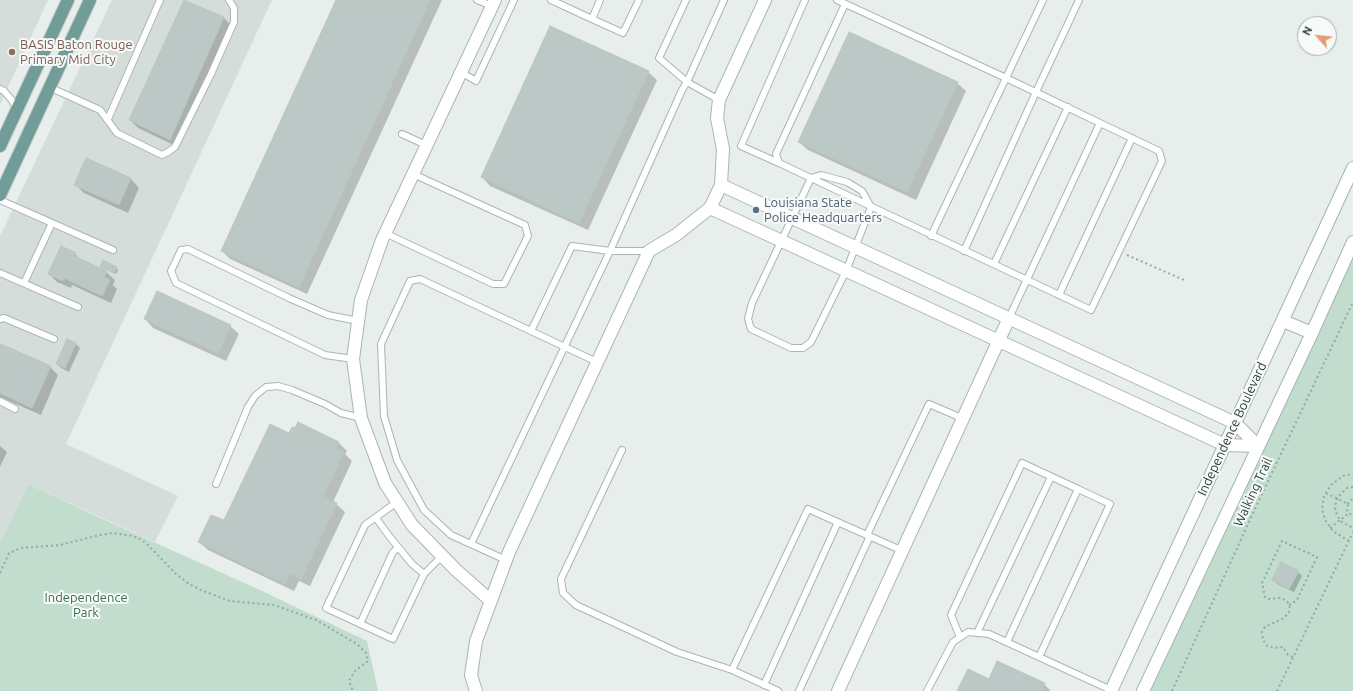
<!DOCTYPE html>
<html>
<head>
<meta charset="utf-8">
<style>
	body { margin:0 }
	#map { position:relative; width:1353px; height:691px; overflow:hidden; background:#e7eeeb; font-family:Ubuntu,sans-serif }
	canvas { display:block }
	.north { position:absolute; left:1297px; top:16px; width:40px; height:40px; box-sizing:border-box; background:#f7faf9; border:1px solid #a4afad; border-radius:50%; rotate:297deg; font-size:11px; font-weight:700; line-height:16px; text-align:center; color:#273e3b }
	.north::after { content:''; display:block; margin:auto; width:14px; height:18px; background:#e29e70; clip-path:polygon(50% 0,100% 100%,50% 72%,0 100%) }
</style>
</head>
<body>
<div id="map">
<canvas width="1353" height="691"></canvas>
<div class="north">N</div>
</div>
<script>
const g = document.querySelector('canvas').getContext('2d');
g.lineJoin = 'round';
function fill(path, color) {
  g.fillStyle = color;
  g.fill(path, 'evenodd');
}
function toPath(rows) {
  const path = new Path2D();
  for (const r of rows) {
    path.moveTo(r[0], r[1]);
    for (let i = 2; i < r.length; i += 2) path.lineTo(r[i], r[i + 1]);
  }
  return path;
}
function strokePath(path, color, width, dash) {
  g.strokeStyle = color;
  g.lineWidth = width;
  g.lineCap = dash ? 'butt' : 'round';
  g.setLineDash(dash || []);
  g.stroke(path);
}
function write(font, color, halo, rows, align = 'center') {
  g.font = font + ' Ubuntu,sans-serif';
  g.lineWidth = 4;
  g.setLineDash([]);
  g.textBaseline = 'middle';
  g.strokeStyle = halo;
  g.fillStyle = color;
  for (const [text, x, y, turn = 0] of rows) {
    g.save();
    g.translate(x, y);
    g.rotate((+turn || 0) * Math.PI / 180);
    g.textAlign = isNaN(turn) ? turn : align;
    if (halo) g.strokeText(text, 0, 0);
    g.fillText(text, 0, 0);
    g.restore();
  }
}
fill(toPath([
	[0,0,48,0,0,105],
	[112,0,272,0,66,444,178,496,155,542,28,484,0,543,0,236]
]), '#d5dddb');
fill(toPath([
	[1353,246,1353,691,1148,691],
	[28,484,96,516,260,590,367,641,378,691,0,691,0,543]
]), '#c2dccd');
fill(toPath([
	[337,0,442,0,307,294,230,259,222,251],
	[185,1,224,18,232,26,178,147,138,128,130,120],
	[648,72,657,80,588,230,490,186,482,177],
	[957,83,966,91,916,200,808,150,799,142],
	[87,159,131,179,139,188,128,213,84,193,75,184],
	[75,254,81,260,106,272,115,280,113,285,117,289,111,303,72,285,71,288,57,282,49,274],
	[103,268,116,268,118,270,116,274],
	[145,319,230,326,239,334,226,361,153,328],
	[68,341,76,344,80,348,69,372,61,368,57,364],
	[0,349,50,367,58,375,41,415,0,397],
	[290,435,338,442,347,451,345,454,352,461,333,502,336,504,345,512,310,586,299,581,294,591,208,550,199,542,225,522],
	[0,446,7,452,0,467],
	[1298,572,1302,576,1294,592,1277,584,1273,580],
	[989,680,1044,684,1051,691,958,691]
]), '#0003');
const building = toPath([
	[184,0,224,17,170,140,129,120,184,0],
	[336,0,430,0,299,287,221,251,336,0],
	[550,26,649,71,579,223,481,177,550,26],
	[849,32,958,82,907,192,798,142,849,32],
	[86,158,131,178,119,205,74,185,86,158],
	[61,246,76,253,74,256,107,271,104,277,110,280,102,296,64,278,63,281,48,274,61,246],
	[103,260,117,267,114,273,100,266,103,260],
	[157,291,231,325,218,353,144,319,157,291],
	[67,339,76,343,65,368,56,364,67,339],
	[1,344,51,366,32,408,0,393,0,347,1,344],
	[298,422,339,442,336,448,344,452,323,496,337,503,301,579,290,573,285,584,198,542,211,515,224,520,270,424,289,433,292,427,295,428,298,422],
	[1281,562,1299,571,1289,589,1272,580,1281,562],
	[997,661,1045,683,1041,691,957,691,968,669,989,679,997,661]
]);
fill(building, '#bcc8c5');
strokePath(building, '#bac7c3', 1);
const lane = toPath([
	[477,0,492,6],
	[551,0,592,19,600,0],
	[686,0,659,58,687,82,724,0],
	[837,0,1006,78,1100,123,1009,318],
	[845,4,776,154,779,163,1091,310,1162,161,1159,151,1100,123],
	[592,19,623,33,639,0],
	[461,72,476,81,514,0],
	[49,87,100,110,117,133,162,155,168,152,175,147,211,74,234,22,234,8,229,0],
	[0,89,4,91,11,99,17,109],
	[108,119,160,0],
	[402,134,426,145],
	[779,163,741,146,805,0],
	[821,175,847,182,862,191,871,207,846,271,811,342,803,348,791,348,751,329,748,319,752,303,811,178,821,175],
	[0,200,113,250],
	[385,233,493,284,504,284,528,236,525,225,413,174],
	[931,236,1043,0],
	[649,251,610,251,682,90,687,82,719,100],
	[964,251,1036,92,1079,0],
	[994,264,1068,107],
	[0,273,78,307],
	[24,283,52,223],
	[1059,295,1132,138],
	[0,319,4,318,54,339],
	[353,359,325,355,176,283,171,271,181,250,188,249,289,298,328,315,358,321],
	[0,401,15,409],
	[622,450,561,579,563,593,576,605,677,652,732,670],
	[216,484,248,407,255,396,266,387,278,386,292,390,325,404,341,413,361,418],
	[397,502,365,525,326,608,393,639,424,574,442,556],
	[376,518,389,536,412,564,424,574],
	[867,535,929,404,964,419],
	[471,544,610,251,572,246,531,331],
	[506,560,451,535,424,510,397,460,384,416,381,344,410,281,420,279,597,362],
	[360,624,393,552,398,548],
	[977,633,1051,477],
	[960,637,951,615,1022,463,1078,489],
	[1007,642,1078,489,1110,504,1039,657],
	[764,685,838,522],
	[778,691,732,670,808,509,903,551],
	[799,691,870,536],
	[927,691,953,642,968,632,989,634,1111,690]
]);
const street = toPath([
	[710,208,1225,445,1258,446,1235,423,721,185],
	[1283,321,1312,333],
	[491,601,456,570,412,525,385,483,361,418,353,359,361,300,382,240,495,0],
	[476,691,471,675,476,641,509,552,649,251,676,235,710,208,721,185,723,149,717,118,719,100,765,0],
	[838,691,1009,318]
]);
const secondary = toPath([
	[1111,691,1353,168],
	[1143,691,1312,333,1353,242]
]);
const primary = toPath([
	[0,146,68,0],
	[0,195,90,0]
]);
strokePath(lane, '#aab6b3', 8);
strokePath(street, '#aab6b3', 14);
strokePath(secondary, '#a3b5b1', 14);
strokePath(primary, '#c3c9c8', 14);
strokePath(toPath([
	[1127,255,1184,280],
	[1353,487,1347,488,1339,496,1336,501,1335,510,1338,517,1342,522,1353,528],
	[1326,493,1348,504,1347,510,1349,513],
	[1348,504,1349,501,1353,499],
	[1330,528,1349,513,1353,516],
	[1349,541,1333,531,1325,520,1322,509,1324,496,1331,485,1343,476,1353,474],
	[0,573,9,553,21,548,60,545,100,535,114,533,133,536,142,540,149,546,175,573,189,584,201,590,230,601,274,605,316,620,357,644,366,653,368,661,355,671,349,681,353,691],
	[1289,605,1297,600,1317,557,1282,541,1262,583,1265,597,1268,599,1281,598,1287,601,1290,608,1289,612,1284,618,1265,627,1262,632,1263,640,1267,646,1274,648,1283,647,1288,655,1293,657],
	[1172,691,1253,513,1353,302],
	[1277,691,1353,532]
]), '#8bada8', 2, [2, 3]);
strokePath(lane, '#fff', 6);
strokePath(street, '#fff', 12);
strokePath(secondary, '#fff', 12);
strokePath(primary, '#719d99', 12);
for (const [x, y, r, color] of [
	[12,52,4,"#8d6e63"],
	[756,210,4,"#5c6f8a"]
]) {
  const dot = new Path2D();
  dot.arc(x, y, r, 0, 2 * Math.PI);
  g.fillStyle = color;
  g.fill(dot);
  strokePath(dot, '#f7faf9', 1.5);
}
write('13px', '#785e54', '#f7faf9', [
	["BASIS Baton Rouge",20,45],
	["Primary Mid City",20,60]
], 'left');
write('13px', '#4e5e75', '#f7faf9', [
	["Louisiana State",764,203],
	["Police Headquarters",764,218]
], 'left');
write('13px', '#273e3b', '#f7faf9', [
	["Independence Boulevard",1232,429,-65],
	["Walking Trail",1253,492,-65]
]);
write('13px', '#367055', '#f7faf9', [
	["Independence",86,598],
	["Park",86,613]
]);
</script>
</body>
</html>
